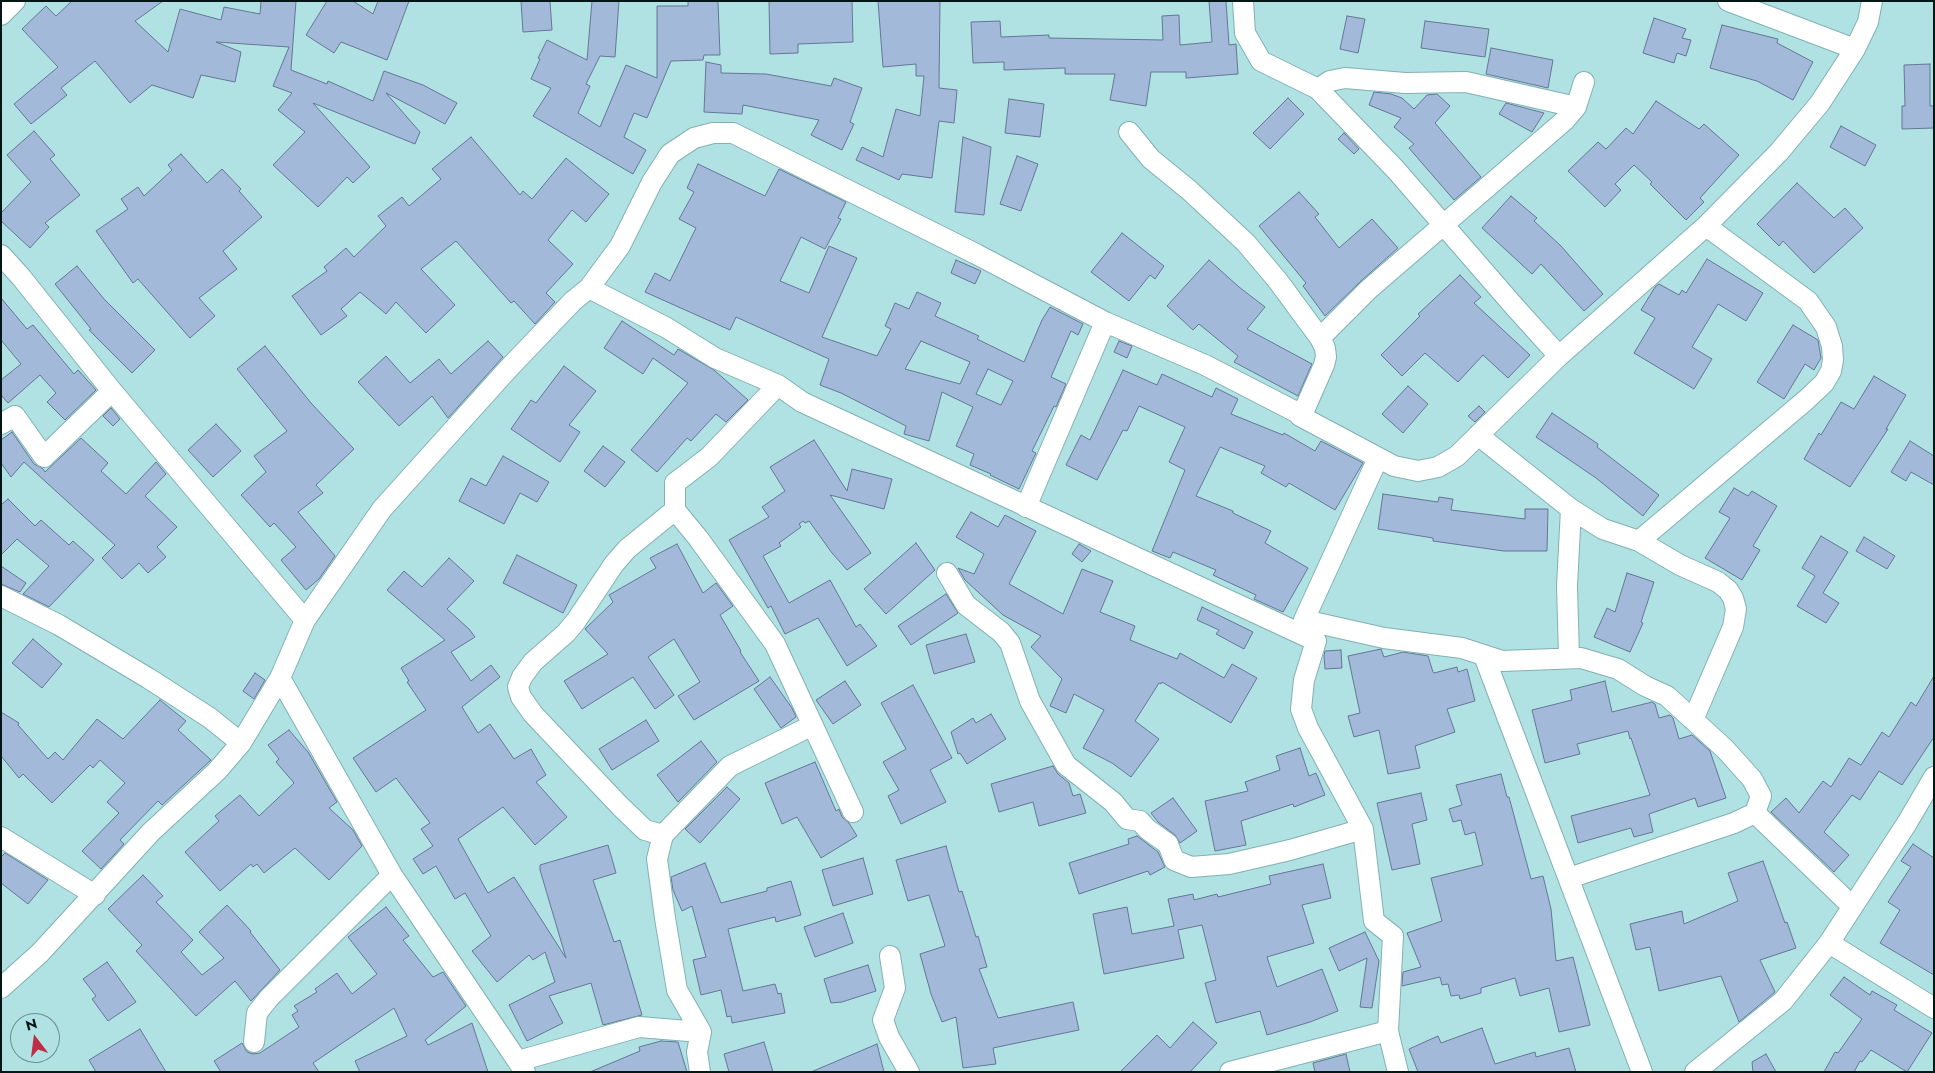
<!DOCTYPE html>
<html>
<head>
<meta charset="utf-8">
<style>
	body { margin:0 }
	#map { position:relative; width:1935px; height:1073px; overflow:hidden; background:#b0e2e4; font-family:Jost,sans-serif }
	canvas { display:block }
	.frame { position:absolute; inset:0; border:2px solid #031616; pointer-events:none }
	.north { position:absolute; left:10px; top:1013px; width:50px; height:50px; box-sizing:border-box; background:#b0e2e4; border:1px solid #6b9092; border-radius:50%; rotate:345deg; font-size:14px; font-weight:700; line-height:20px; text-align:center; color:#031616 }
	.north::after { content:''; display:block; margin:auto; width:18px; height:22px; background:#bf2e44; clip-path:polygon(50% 0,100% 100%,50% 72%,0 100%) }
</style>
</head>
<body>
<div id="map">
<canvas width="1935" height="1073"></canvas>
<div class="frame"></div>
<div class="north">N</div>
</div>
<script>
const g = document.querySelector('canvas').getContext('2d');
g.lineJoin = 'round';
function fill(path, color) {
  g.fillStyle = color;
  g.fill(path, 'evenodd');
}
function toPath(rows) {
  const path = new Path2D();
  for (const r of rows) {
    path.moveTo(r[0], r[1]);
    for (let i = 2; i < r.length; i += 2) path.lineTo(r[i], r[i + 1]);
  }
  return path;
}
function strokePath(path, color, width, dash) {
  g.strokeStyle = color;
  g.lineWidth = width;
  g.lineCap = dash ? 'butt' : 'round';
  g.setLineDash(dash || []);
  g.stroke(path);
}
const building = toPath([
	[72,1,163,1,135,21,168,52,180,9,221,20,224,7,260,14,261,1,296,1,291,70,327,84,328,81,373,101,384,71,423,85,457,103,445,124,386,93,420,132,415,144,313,103,370,167,353,183,347,177,318,207,273,165,305,132,278,110,292,93,273,86,289,47,216,42,241,52,235,82,201,75,193,98,152,85,130,103,95,61,61,88,67,95,31,124,14,104,58,67,22,29,46,6,56,16,72,1],
	[327,1,353,1,373,14,378,1,409,1,387,60,341,42,334,53,306,35,327,1],
	[521,1,550,1,552,30,523,32,521,1],
	[592,1,619,1,615,57,600,56,586,84,590,86,578,113,600,127,626,65,657,78,657,6,688,6,688,1,718,1,720,55,704,55,703,60,671,61,647,118,634,113,624,137,646,150,633,174,533,116,551,88,531,79,540,59,538,58,547,40,587,60,592,1],
	[769,1,852,1,853,42,798,44,798,53,770,54,769,1],
	[878,1,940,1,939,88,957,90,954,123,939,121,932,178,902,174,899,180,856,160,862,147,883,157,896,109,920,116,924,76,916,76,916,64,883,67,878,1],
	[1209,1,1226,1,1229,45,1236,44,1238,74,1186,78,1186,72,1151,72,1146,106,1110,100,1115,74,1065,74,1065,68,1004,70,1004,62,973,63,971,22,1000,21,1001,37,1049,35,1049,38,1163,40,1162,16,1179,15,1180,45,1212,42,1209,1],
	[1347,16,1365,19,1358,53,1340,49,1347,16],
	[1654,18,1686,29,1682,38,1691,40,1686,56,1677,53,1674,63,1643,53,1654,18],
	[1425,21,1489,29,1485,57,1421,48,1425,21],
	[1722,25,1778,39,1777,43,1813,62,1793,100,1757,81,1710,68,1722,25],
	[1491,48,1553,60,1548,88,1486,74,1491,48],
	[706,62,721,65,721,73,766,74,831,86,834,78,862,88,850,122,854,124,842,150,811,135,819,120,743,105,742,114,704,112,706,62],
	[1930,64,1930,106,1934,106,1934,128,1902,129,1902,106,1905,106,1904,65,1930,64],
	[1374,92,1391,94,1402,98,1414,109,1427,95,1437,94,1450,106,1435,123,1481,177,1454,200,1409,148,1414,144,1394,127,1401,118,1369,105,1374,92],
	[1288,98,1304,114,1270,149,1253,133,1288,98],
	[1009,99,1044,104,1040,137,1005,133,1009,99],
	[1656,101,1699,129,1704,124,1739,155,1700,198,1704,202,1686,220,1650,184,1652,182,1634,165,1615,184,1621,190,1605,207,1568,171,1598,142,1606,149,1626,128,1633,134,1656,101],
	[1506,103,1544,113,1532,132,1499,114,1506,103],
	[1841,126,1876,145,1865,166,1830,147,1841,126],
	[34,131,55,155,50,159,80,195,45,223,49,227,30,248,1,221,1,213,31,182,7,155,34,131],
	[1344,133,1359,149,1354,154,1338,139,1344,133],
	[471,137,520,195,523,191,532,199,566,158,609,194,586,222,572,210,548,240,573,264,546,293,555,302,535,324,514,301,511,303,456,241,421,269,455,305,426,333,396,302,386,314,360,292,341,309,347,316,321,335,292,296,327,271,324,267,346,248,354,257,386,226,378,216,402,197,409,206,441,179,432,169,471,137],
	[963,137,991,147,984,215,955,212,963,137],
	[181,154,207,183,222,169,241,189,239,191,262,217,223,251,237,269,199,298,215,316,190,338,138,279,133,283,96,231,128,209,121,199,138,187,144,196,172,170,168,165,181,154],
	[1017,156,1038,164,1021,211,1000,204,1017,156],
	[698,164,765,196,779,169,846,202,838,218,841,219,825,249,801,237,780,281,809,293,829,246,857,258,822,337,877,356,891,329,885,326,895,303,909,309,917,292,941,303,935,316,979,336,977,339,1024,362,1042,320,1050,307,1083,324,1078,335,1071,331,1051,377,1066,384,1056,407,1054,406,1032,451,1036,453,1019,489,990,475,991,474,970,465,974,454,956,446,973,407,942,392,929,441,904,434,906,426,841,393,820,385,829,359,736,317,730,330,645,292,655,273,670,281,696,228,679,219,694,192,687,188,698,164],
	[921,341,970,362,960,384,905,369,921,341],
	[988,369,1013,381,1001,405,976,394,988,369],
	[1797,183,1834,218,1845,208,1863,228,1814,273,1783,241,1779,246,1757,224,1797,183],
	[1299,192,1319,214,1315,217,1339,248,1372,219,1398,248,1361,281,1325,316,1303,286,1306,283,1259,226,1299,192],
	[1511,196,1537,218,1534,221,1561,246,1603,294,1584,311,1541,264,1532,274,1482,228,1511,196],
	[1122,233,1164,266,1155,279,1150,275,1129,301,1091,272,1122,233],
	[1707,259,1763,293,1746,321,1718,304,1692,347,1712,359,1694,389,1634,353,1655,318,1641,310,1655,287,1659,284,1679,295,1682,290,1686,293,1707,259],
	[956,260,981,271,975,284,951,273,956,260],
	[1209,260,1239,287,1265,307,1247,329,1312,364,1298,396,1234,362,1238,356,1199,324,1193,330,1167,306,1209,260],
	[77,266,104,299,155,350,132,373,89,330,91,329,55,284,77,266],
	[1460,275,1481,297,1474,303,1530,355,1508,378,1483,355,1458,382,1425,353,1402,376,1381,355,1420,316,1418,314,1460,275],
	[1,298,27,329,33,325,74,374,78,370,96,390,65,420,47,402,56,393,40,375,8,403,1,395,1,380,21,364,1,340,1,298],
	[622,321,674,355,678,349,714,370,748,400,726,422,716,414,691,441,687,438,657,472,631,450,688,383,653,358,643,374,604,348,622,321],
	[1793,325,1818,340,1821,358,1814,370,1805,364,1784,399,1757,382,1793,325],
	[488,341,503,357,448,418,432,396,399,426,358,382,386,356,410,383,439,359,451,374,488,341],
	[1119,341,1132,346,1127,358,1114,352,1119,341],
	[265,346,311,403,354,449,316,485,323,493,298,512,335,556,319,579,306,590,281,560,296,547,274,523,270,527,241,495,266,472,254,456,287,431,237,369,265,346],
	[564,366,596,391,569,425,580,432,560,462,511,429,531,400,536,403,564,366],
	[1123,370,1157,385,1162,374,1212,397,1216,388,1238,399,1231,414,1283,435,1284,433,1315,451,1321,441,1363,463,1335,510,1289,483,1286,487,1261,473,1265,466,1220,447,1196,496,1233,511,1233,513,1271,531,1265,543,1308,568,1283,612,1254,599,1256,595,1213,575,1216,570,1173,552,1170,558,1152,551,1185,470,1169,462,1185,427,1139,406,1127,431,1123,430,1097,480,1066,465,1081,435,1090,440,1123,370],
	[1874,376,1906,395,1886,429,1888,429,1850,487,1804,459,1819,433,1821,435,1841,402,1854,409,1874,376],
	[1408,386,1428,404,1403,433,1382,414,1408,386],
	[1479,406,1485,412,1475,422,1468,416,1479,406],
	[111,408,120,419,113,426,103,416,111,408],
	[1552,413,1598,444,1597,447,1659,495,1643,516,1596,478,1536,437,1552,413],
	[216,424,241,451,213,477,188,450,216,424],
	[12,432,34,464,42,468,45,472,81,438,108,463,101,471,126,494,156,462,166,474,145,496,177,527,157,547,166,557,148,573,139,563,122,579,102,558,115,545,24,462,11,477,1,463,1,440,12,432],
	[814,440,847,491,852,469,892,479,884,509,830,495,871,553,847,570,832,553,809,521,805,523,803,521,799,524,801,527,779,543,781,546,763,556,789,603,830,580,856,627,860,624,877,646,847,666,818,618,785,634,771,606,768,608,729,540,769,517,762,507,785,491,770,467,814,440],
	[1910,441,1934,456,1934,485,1911,472,1906,481,1891,472,1910,441],
	[603,446,625,462,605,487,584,471,603,446],
	[503,456,549,482,537,502,520,493,504,524,459,501,471,478,486,486,503,456],
	[1734,488,1748,496,1752,491,1777,506,1753,546,1760,550,1742,580,1705,558,1730,518,1719,512,1734,488],
	[1383,494,1438,502,1439,497,1453,499,1451,510,1525,519,1525,509,1548,509,1547,551,1504,551,1433,541,1433,538,1378,529,1383,494],
	[8,499,35,526,41,520,69,545,73,541,94,560,49,607,23,594,49,566,17,539,1,555,1,505,8,499],
	[971,512,998,527,1005,515,1036,531,1009,584,1063,614,1082,569,1113,581,1100,612,1135,626,1130,640,1177,659,1180,653,1224,678,1232,664,1257,678,1231,723,1162,682,1161,684,1159,683,1135,721,1159,739,1131,777,1112,763,1083,748,1104,710,1074,694,1066,713,1050,706,1062,679,1031,647,1041,636,1003,615,965,580,958,568,974,574,984,554,956,537,971,512],
	[1821,536,1848,552,1823,593,1839,603,1826,623,1797,606,1815,576,1802,568,1821,536],
	[1864,537,1895,556,1887,569,1856,551,1864,537],
	[916,543,935,570,886,614,864,589,916,543],
	[677,544,703,593,716,583,733,606,720,615,741,651,740,652,759,681,694,720,678,696,700,682,674,639,648,657,674,695,655,709,633,677,582,709,564,681,608,654,585,629,613,602,609,595,656,568,650,558,677,544],
	[1079,544,1091,551,1082,562,1072,554,1079,544],
	[517,555,577,585,563,613,503,583,517,555],
	[449,558,474,581,447,609,469,629,475,637,451,652,471,681,491,665,500,677,462,707,478,733,490,724,514,759,531,749,546,775,536,782,567,817,535,845,503,807,458,839,488,893,514,877,566,958,540,870,540,865,608,845,616,873,593,880,614,942,620,940,642,1015,603,1025,591,983,549,996,563,1023,527,1041,509,1005,555,982,545,952,533,960,529,955,497,982,472,951,491,936,465,893,455,899,436,866,423,874,413,859,433,846,421,829,430,823,396,778,376,792,353,758,426,710,407,682,409,681,401,668,445,640,387,590,404,571,422,587,449,558],
	[1,566,26,583,20,592,1,584,1,566],
	[1627,573,1654,582,1641,622,1643,623,1630,652,1594,637,1607,608,1615,612,1627,573],
	[946,594,958,613,911,645,898,626,946,594],
	[1202,607,1253,632,1244,649,1216,634,1219,630,1197,620,1202,607],
	[966,634,975,662,934,674,926,645,966,634],
	[33,639,62,664,42,688,12,663,33,639],
	[1381,649,1384,657,1403,652,1428,656,1433,672,1434,673,1457,667,1458,672,1467,669,1475,701,1447,709,1455,732,1415,746,1420,768,1388,774,1379,730,1354,737,1348,716,1360,713,1348,656,1381,649],
	[1341,650,1342,668,1325,669,1324,656,1325,651,1341,650],
	[255,673,265,680,254,699,243,691,255,673],
	[1934,676,1934,737,1902,785,1879,771,1860,800,1852,795,1824,832,1849,855,1834,872,1771,812,1786,798,1799,813,1823,781,1831,787,1849,758,1861,765,1882,732,1889,737,1911,702,1916,706,1934,676],
	[770,677,792,708,796,717,781,728,754,689,770,677],
	[845,681,861,705,833,724,816,700,845,681],
	[1605,681,1612,712,1652,702,1655,704,1659,718,1670,715,1673,718,1679,739,1692,735,1710,751,1726,798,1698,807,1695,798,1649,814,1653,832,1634,837,1631,828,1578,843,1571,816,1650,795,1631,738,1630,739,1628,731,1577,744,1580,754,1545,763,1532,710,1572,700,1570,690,1605,681],
	[913,685,952,758,930,770,946,802,901,824,888,796,899,790,883,762,906,749,881,703,913,685],
	[160,700,186,721,178,730,211,760,162,805,158,801,120,840,124,844,101,869,82,851,119,813,107,802,125,783,100,760,93,768,90,765,52,803,23,774,19,778,1,756,1,712,19,723,18,725,48,759,55,752,63,760,97,719,123,739,160,700],
	[991,714,1006,739,967,764,960,753,958,754,951,732,973,718,976,723,991,714],
	[646,720,659,741,612,770,599,749,646,720],
	[289,730,308,752,337,802,329,808,353,830,362,846,329,880,295,848,264,873,257,864,253,867,251,864,220,891,185,852,219,821,215,816,240,795,259,816,294,783,276,762,279,759,268,745,289,730],
	[701,741,717,762,678,802,657,775,701,741],
	[1300,748,1309,776,1316,773,1325,795,1294,807,1293,804,1241,821,1246,845,1215,851,1205,801,1248,791,1245,782,1280,770,1276,756,1300,748],
	[815,762,836,811,839,809,842,817,849,823,857,836,821,858,797,817,782,824,765,783,815,762],
	[1053,766,1058,774,1069,783,1073,796,1080,794,1086,813,1039,826,1033,802,999,812,991,784,1053,766],
	[1501,774,1507,797,1509,797,1531,879,1543,876,1551,909,1556,961,1573,957,1590,1025,1559,1032,1549,988,1520,996,1515,978,1481,988,1481,993,1460,999,1459,995,1451,996,1448,984,1442,985,1440,977,1402,986,1403,972,1421,967,1407,933,1442,921,1431,878,1483,865,1475,832,1465,835,1461,820,1453,822,1449,809,1462,805,1456,785,1501,774],
	[727,787,740,799,700,843,685,829,727,787],
	[1421,793,1427,820,1412,824,1420,864,1392,870,1377,803,1421,793],
	[1173,798,1197,831,1180,843,1175,835,1158,822,1151,813,1173,798],
	[1137,836,1158,852,1165,867,1150,875,1148,871,1079,894,1069,863,1129,844,1128,839,1137,836],
	[1913,844,1934,858,1934,975,1880,943,1900,910,1888,902,1911,867,1901,861,1913,844],
	[946,846,959,892,962,891,976,937,978,936,987,967,979,969,998,1018,1073,1002,1079,1030,993,1048,996,1064,963,1068,956,1017,942,1022,931,994,920,954,945,946,929,895,908,901,896,860,946,846],
	[5,853,48,880,28,904,1,883,1,857,5,853],
	[863,858,873,894,833,906,822,870,863,858],
	[1763,861,1785,923,1787,922,1796,948,1760,960,1775,992,1739,1022,1721,976,1659,991,1650,947,1636,950,1630,924,1682,911,1684,924,1738,901,1728,873,1763,861],
	[705,863,721,903,767,891,767,888,791,881,801,915,776,922,775,917,728,929,743,991,775,984,778,994,781,993,785,1013,732,1023,731,1016,727,1017,721,990,701,995,693,960,706,957,692,906,682,911,673,890,671,877,705,863],
	[1323,864,1331,898,1302,905,1314,943,1267,957,1277,987,1322,969,1338,1011,1310,1022,1267,1035,1260,1011,1216,1023,1205,983,1216,980,1202,925,1178,930,1184,958,1104,974,1093,914,1127,907,1132,934,1174,926,1168,899,1193,894,1194,900,1217,894,1218,897,1271,884,1269,876,1323,864],
	[143,875,163,896,156,902,193,940,181,952,202,975,224,958,199,932,227,905,251,931,250,932,280,970,251,1001,235,981,196,1016,136,951,142,945,108,909,143,875],
	[386,907,409,936,403,940,433,977,443,972,466,1006,425,1040,428,1045,472,1023,488,1072,360,1072,355,1061,407,1036,394,1008,313,1063,319,1072,221,1072,214,1061,242,1043,247,1052,253,1054,260,1053,299,1027,292,1015,298,1011,294,1006,317,992,315,989,337,973,352,994,377,974,348,937,386,907],
	[843,913,853,943,815,957,804,927,843,913],
	[1365,932,1379,961,1372,1008,1360,1007,1367,958,1339,971,1329,948,1365,932],
	[107,962,136,1002,108,1021,92,999,96,996,83,979,107,962],
	[868,965,876,991,842,1002,831,1003,824,979,868,965],
	[1844,977,1870,995,1872,991,1897,1005,1894,1010,1932,1033,1907,1072,1871,1050,1862,1062,1860,1061,1854,1072,1824,1072,1835,1052,1838,1053,1862,1019,1830,995,1844,977],
	[1193,1022,1217,1043,1190,1072,1120,1072,1157,1035,1170,1048,1193,1022],
	[1482,1028,1495,1064,1535,1052,1536,1057,1569,1048,1576,1072,1418,1072,1409,1049,1438,1036,1441,1043,1482,1028],
	[140,1029,166,1072,96,1072,89,1060,140,1029],
	[661,1041,678,1042,687,1072,590,1072,640,1051,639,1047,661,1041],
	[764,1042,773,1072,729,1072,724,1054,764,1042],
	[877,1044,884,1072,811,1072,877,1044],
	[1346,1054,1350,1072,1315,1072,1313,1063,1346,1054],
	[1766,1054,1776,1072,1753,1072,1752,1062,1766,1054]
]);
fill(building, '#a3b9d9');
strokePath(building, '#637795', 1);
const minor = toPath([
	[1243,1,1245,33,1261,61,1318,89,1396,170,1513,305,1559,356],
	[1728,1,1855,49],
	[1,15,15,1],
	[1318,89,1330,81,1345,78,1405,83,1466,82,1576,107],
	[1129,132,1151,159,1189,190,1246,243,1278,281,1320,338,1325,348,1326,357,1324,365,1302,415],
	[1,255,21,277,112,391,305,620],
	[589,288,667,328,715,358,778,385,802,402,1316,641],
	[1320,338,1369,289,1564,121,1576,107,1584,82],
	[778,385,709,457,675,483,675,510,698,538,775,644,853,812],
	[1,424,15,416,44,457,112,391],
	[1478,435,1571,509,1603,529,1639,541,1680,565,1718,582,1728,590,1733,598,1736,609,1733,627,1693,720],
	[1378,458,1304,620,1316,641,1304,680,1301,709,1308,728,1363,829,1374,921,1393,936,1388,1031,1398,1072],
	[1026,507,1105,322],
	[675,510,627,549,614,564,576,621,566,633,533,662,522,677,518,687,521,697,533,714,620,806,645,830,663,835,657,859,665,918,677,990,701,1032,697,1052,700,1072],
	[1639,541,1806,400,1824,383,1831,371,1833,360,1832,346,1826,327,1808,301,1706,226],
	[947,573,966,605,1001,632,1010,643,1030,701,1066,765,1113,802,1127,819,1140,821,1147,829,1168,844,1174,860,1191,867,1229,864,1290,850,1363,829],
	[1,596,59,625,148,678,210,718,241,743],
	[1304,620,1384,638,1462,648,1502,661,1581,658,1618,669,1645,686,1667,696,1725,749,1752,779,1761,796,1755,813,1734,823,1569,878],
	[1484,656,1642,1072],
	[1569,657,1567,586,1571,509],
	[280,678,392,875,525,1072],
	[1755,813,1852,906],
	[663,835,730,766,811,726],
	[1,837,95,895],
	[1829,943,1934,1008],
	[890,956,895,988,883,1020,889,1037,909,1072],
	[1,988,40,953,151,832,217,771,241,743,280,678,305,620,382,509,508,369,573,301,589,288,620,246,652,182,670,154,694,138,713,133,733,133,976,254,1105,322,1205,365,1302,415,1300,416,1394,466,1418,471,1438,467,1457,456,1559,356,1706,226,1779,152,1820,103,1855,49,1868,22,1872,1],
	[254,1042,257,1013,269,998,392,875],
	[518,1061,639,1027,701,1032],
	[1230,1072,1388,1031],
	[1695,1072,1783,1001,1829,943,1907,823,1934,777]
]);
strokePath(minor, '#81b1b2', 22);
strokePath(minor, '#fff', 20);
</script>
</body>
</html>
